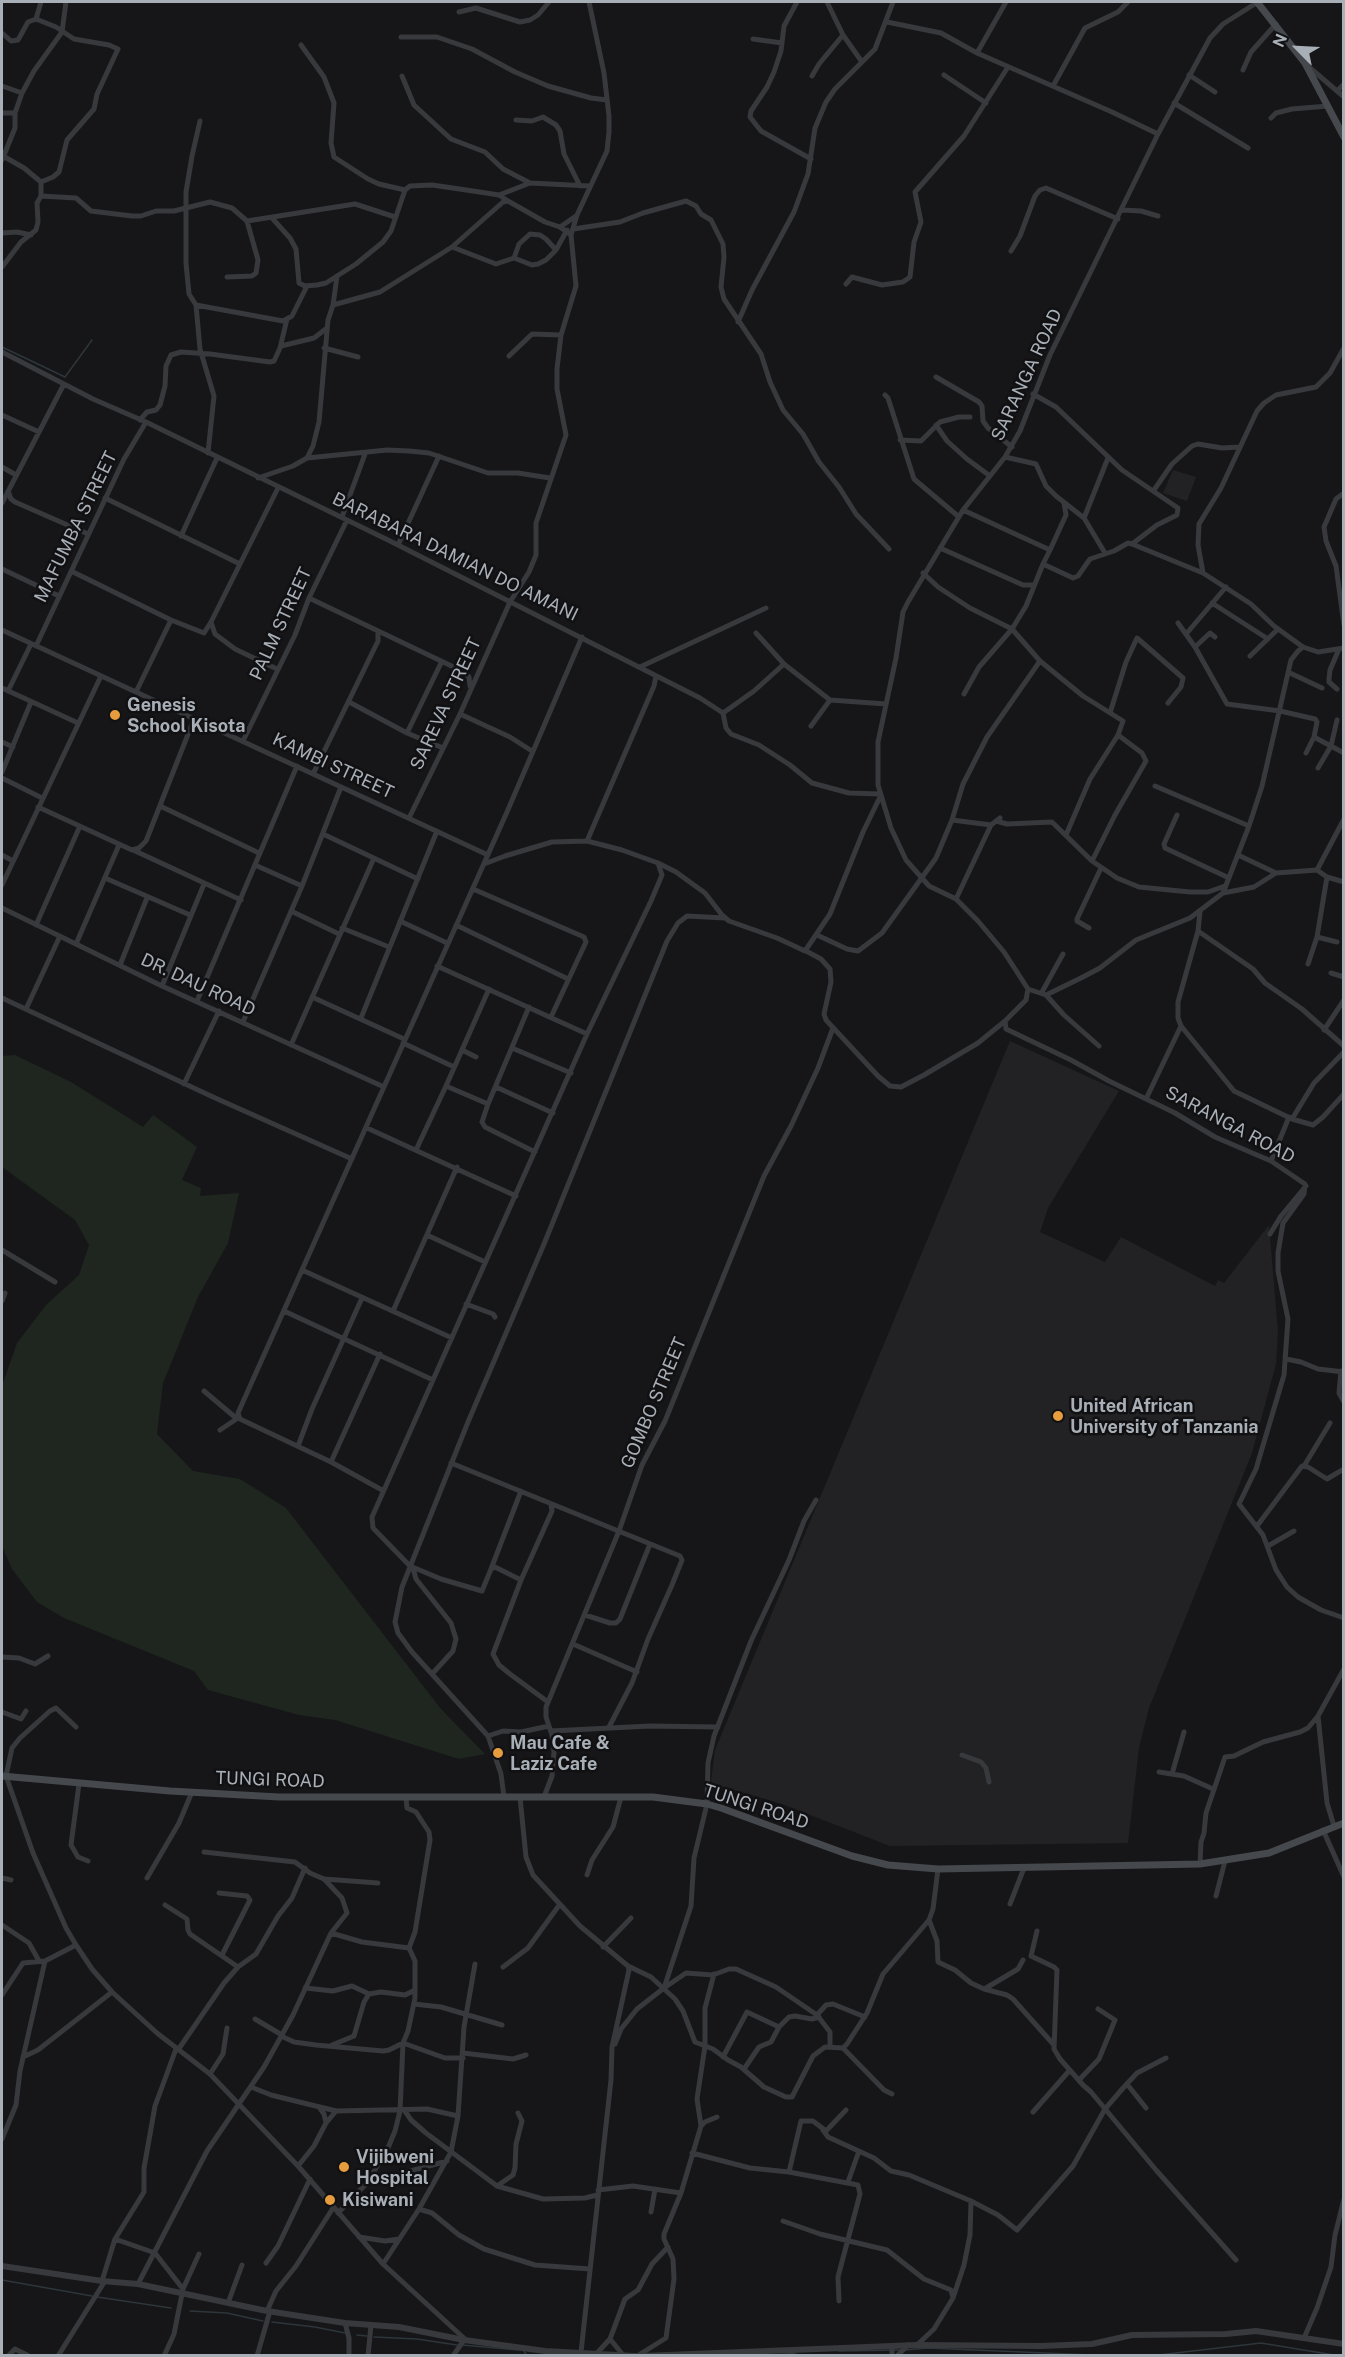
<!DOCTYPE html>
<html>
<head>
<meta charset="utf-8">
<style>
	body { margin:0 }
	#map { position:relative; width:1345px; height:2357px; overflow:hidden; background:#161618; font-family:"Public Sans",sans-serif }
	canvas { display:block }
	.frame { position:absolute; inset:0; border:3px solid #a9afb7; pointer-events:none }
	.north { position:absolute; left:1267px; top:18px; width:60px; height:60px; -webkit-text-stroke:4px #111113; paint-order:stroke; rotate:294deg; font-size:16px; font-weight:700; line-height:24px; text-align:center; color:#a9afb7 }
	.north::after { content:''; display:block; margin:auto; width:21px; height:27px; background:#a9afb7; clip-path:polygon(50% 0,100% 100%,50% 72%,0 100%) }
</style>
</head>
<body>
<div id="map">
<canvas width="1345" height="2357"></canvas>
<div class="frame"></div>
<div class="north">N</div>
</div>
<script>
const g = document.querySelector('canvas').getContext('2d');
g.lineJoin = 'round';
function fill(path, color) {
  g.fillStyle = color;
  g.fill(path, 'evenodd');
}
function toPath(rows) {
  const path = new Path2D();
  for (const r of rows) {
    path.moveTo(r[0], r[1]);
    for (let i = 2; i < r.length; i += 2) path.lineTo(r[i], r[i + 1]);
  }
  return path;
}
function strokePath(path, color, width, dash) {
  g.strokeStyle = color;
  g.lineWidth = width;
  g.lineCap = dash ? 'butt' : 'round';
  g.setLineDash(dash || []);
  g.stroke(path);
}
function write(font, color, halo, rows, align = 'center') {
  g.font = font + ' "Public Sans",sans-serif';
  g.lineWidth = 5;
  g.setLineDash([]);
  g.textBaseline = 'middle';
  g.strokeStyle = halo;
  g.fillStyle = color;
  for (const [text, x, y, turn = 0] of rows) {
    g.save();
    g.translate(x, y);
    g.rotate((+turn || 0) * Math.PI / 180);
    g.textAlign = isNaN(turn) ? turn : align;
    if (halo) g.strokeText(text, 0, 0);
    g.fillText(text, 0, 0);
    g.restore();
  }
}
fill(toPath([
	[1173,470,1196,477,1187,501,1163,493],
	[1010,1041,1119,1091,1048,1208,1040,1232,1105,1262,1121,1237,1215,1286,1218,1280,1224,1283,1269,1225,1278,1332,1276,1364,1252,1453,1149,1708,1139,1748,1128,1843,890,1846,782,1804,714,1784,711,1781,715,1750]
]), '#222225');
fill(toPath([
	[15,1055,71,1082,143,1127,153,1115,197,1147,182,1180,201,1188,200,1196,239,1193,228,1243,198,1297,163,1383,157,1434,193,1471,240,1479,286,1508,441,1709,485,1754,459,1759,335,1720,299,1715,208,1690,194,1671,64,1618,37,1602,12,1569,2,1546,2,1386,17,1343,46,1305,79,1275,89,1245,75,1220,2,1167,2,1056]
]), '#1e261f');
strokePath(toPath([
	[2,347,65,377,92,340],
	[2,2280,92,2296],
	[97,2297,171,2308],
	[190,2311,227,2313,263,2321],
	[272,2322,315,2327,345,2333],
	[357,2335,367,2336],
	[374,2337,417,2339,457,2345],
	[462,2345,519,2350],
	[905,2350,928,2348,1115,2356],
	[524,2351,527,2356],
	[839,2351,900,2350],
	[764,2356,796,2353],
	[1150,2356,1261,2343,1340,2356]
]), '#2d363b', 1.5);
strokePath(toPath([
	[797,2,784,26,781,51,774,72,767,87,751,111,750,117,761,131,811,159],
	[827,2,843,35,862,62],
	[1258,2,1223,24,1210,38,1158,134,1050,355,1020,431,1005,457,963,510,908,602,903,612,896,658,878,742,878,785,891,828,906,860,929,886,956,899,978,921,1004,952,1028,989,1026,1000,1005,1021,1006,1029,1071,1060,1109,1081,1175,1113,1215,1137,1271,1161,1305,1184,1304,1194,1283,1223,1278,1253,1278,1271,1288,1319,1284,1375,1256,1469,1239,1504,1263,1535,1276,1570,1287,1587,1298,1597,1321,1610,1344,1618],
	[459,12,476,8,520,22,530,20,538,15,549,2],
	[36,19,41,2],
	[887,22,941,33,977,53,1112,112,1158,134],
	[2,33,11,41,18,40,28,22,36,19,56,27,74,39,109,45,118,49,97,94,94,109,67,140,59,172,53,177,41,182,41,196],
	[401,37,437,37,472,49,515,72,548,86,591,98,607,100],
	[753,39,782,43],
	[301,45,324,77,334,103,331,143,334,157,368,179,379,184,405,190],
	[977,53,1006,2],
	[1309,67,1344,97],
	[1243,70,1251,52,1276,24],
	[944,75,986,103],
	[1189,75,1215,92],
	[402,76,414,105,451,139,485,152,503,169,530,183,590,186],
	[812,76,819,64,843,35],
	[2,86,22,93],
	[1053,86,1085,28,1118,12,1128,2],
	[1337,91,1344,84],
	[1174,103,1248,148],
	[2,113,15,113],
	[1271,118,1276,113,1292,109,1328,106],
	[516,120,532,121,543,117,556,125,560,131,564,154,580,186],
	[200,121,192,156,186,192,186,263,189,294,196,305,200,349,214,396,208,453],
	[3,156,24,168,41,182],
	[2,160,15,128,15,113,22,93,34,71,62,32,66,2],
	[499,195,530,183],
	[1122,210,1141,211,1158,216],
	[272,218,290,238,296,249,299,283,305,286,317,285,326,283,356,264,383,242,391,231,405,190,410,186,432,185,473,191,499,195,508,201],
	[247,221,355,204,395,217],
	[560,227,576,216],
	[573,229,620,222,643,213,686,201,696,206,701,214,711,220,723,244,724,257,721,287,724,299,761,354,770,382,783,410,803,434,819,462,839,487,856,514,889,549],
	[2,233,17,232,31,235],
	[452,247,496,264,514,258,532,265,538,264,546,260,556,250,567,230],
	[1011,251,1020,236,1035,196,1040,190,1046,188,1118,219],
	[514,258,519,244,530,234,540,235,546,239,556,250],
	[2,267,21,242,36,230,38,222,37,203,41,196,76,198,91,211,132,216,141,216,156,211,174,211,210,202,232,208,247,221,258,260,256,273,252,276,227,277],
	[846,284,852,277,882,285,903,282,910,277,914,242,921,222,915,192,964,136,1008,67],
	[196,305,283,321,292,316,307,286],
	[333,305,380,292,452,247,503,202,508,201,545,222,560,227,571,235],
	[738,322,752,290,794,212,808,174,815,128,826,102,835,89,875,49,893,2],
	[281,346,314,338,327,328],
	[324,348,358,357],
	[2,352,93,399,146,422,390,541,700,698,723,713,726,728,731,734,759,745,790,765,812,783,849,793,879,794],
	[509,356,532,334,561,335],
	[936,377,979,402,982,406,983,421,988,428,1012,447],
	[1033,394,1056,407,1122,470,1178,508,1177,515,1157,525,1132,544],
	[885,395,888,398,914,479,959,517],
	[2,415,39,432],
	[140,420,147,412,156,410,160,405,165,386,166,366,171,355,181,352,210,354,270,362,274,361,280,348,287,319],
	[936,425,947,441,967,459,990,476],
	[900,440,921,441,940,422,959,417,970,417],
	[1005,457,1036,464,1046,486,1056,496,1084,518],
	[307,458,387,450,409,451,429,453,488,473,518,473,550,478],
	[2,467,16,475],
	[258,478,293,466,307,458,313,446,319,422,328,320,333,305,337,276],
	[1154,490,1172,464,1192,446,1198,444,1222,448,1240,447],
	[8,491,11,499,15,502,88,534],
	[1344,493,1336,499,1324,527,1326,541,1336,566,1344,625],
	[105,498,240,564],
	[2,503,64,384],
	[963,510,1050,550,1066,515,1064,503],
	[342,517,365,454],
	[181,536,217,458],
	[398,545,439,456],
	[940,548,1023,585,1034,585],
	[1105,553,1084,518,1108,458],
	[1043,564,1050,550],
	[2,569,59,596],
	[71,571,171,620,204,633,211,622,278,488],
	[923,573,938,587,970,608,1012,629,979,667,964,694],
	[1203,573,1198,545,1199,524,1221,488,1257,411,1264,403,1276,395,1316,387,1330,373,1344,348],
	[309,598,462,671,469,677,470,686],
	[1212,603,1268,639],
	[211,622,215,634,235,649,277,669],
	[1178,623,1195,647,1227,704,1280,711,1315,719,1317,722,1314,737,1306,753],
	[2,630,488,855],
	[756,633,784,664,830,700,886,704],
	[1187,633,1226,587],
	[36,646,124,459,146,422],
	[1195,647,1210,633,1215,637],
	[1250,656,1278,629],
	[640,667,766,608],
	[1290,673,1322,688],
	[2,688,78,723],
	[1337,689,1329,682,1329,679,1330,670,1339,649],
	[8,691,31,644],
	[136,692,171,620],
	[349,702,407,733,443,748],
	[723,713,754,691,784,664],
	[1110,713,1126,662,1137,638,1183,678,1181,687,1168,703],
	[460,714,510,737,532,751],
	[811,726,830,700],
	[407,733,441,663],
	[1314,737,1344,753],
	[243,741,295,635,309,598,347,520],
	[2,742,13,747],
	[1318,768,1331,746,1337,720],
	[2,772,31,702],
	[313,774,378,641,378,632],
	[2,778,42,798],
	[1155,786,1249,826],
	[160,806,259,853],
	[38,807,132,850,139,848,146,841,194,719],
	[1177,815,1164,844,1165,848,1229,878],
	[409,818,460,714,510,602,529,572,536,555,536,523,566,435,557,389,557,369,561,335,576,286,571,235,577,215,607,151,609,132,609,116,604,73,589,2],
	[952,820,991,825,1000,818],
	[996,821,1007,824,1052,822,1092,861,1117,878,1139,887,1190,892,1208,892,1225,886],
	[323,834,418,879],
	[1066,835,1090,779,1118,735],
	[587,841,654,686,656,676],
	[133,850,241,900],
	[2,855,13,861],
	[1238,855,1276,873],
	[1092,861,1115,815,1146,761,1142,753,1118,735,1123,721,1083,696,1040,661,1012,629,1026,606,1043,564,1073,578,1078,576,1090,559,1114,551,1128,543,1132,544,1203,573,1251,604,1274,626,1303,647,1318,652,1344,648],
	[484,864,505,856,552,842,587,841,622,850,658,863,676,872,705,893,722,915,729,921,777,938,805,951,830,914,863,832,880,797],
	[255,865,302,886],
	[1317,870,1344,819],
	[1317,870,1327,877,1344,882],
	[1327,877,1317,937,1337,942],
	[105,878,190,915],
	[2,885,101,676],
	[473,889,584,937,586,942,551,1017],
	[1223,893,1249,826,1262,786,1291,660,1298,651,1303,647],
	[956,899,991,825],
	[2,908,162,986,384,1087],
	[291,911,339,934],
	[1200,912,1198,931,1178,1002,1178,1018,1181,1026,1234,1091,1292,1119,1313,1125,1323,1117,1344,1094],
	[400,921,447,943],
	[36,925,80,826],
	[456,925,568,979],
	[342,928,389,947],
	[1089,928,1077,921,1077,919,1101,868],
	[1198,931,1253,969,1265,983,1302,1009,1344,1046],
	[817,935,847,949,858,951,882,933,936,858,952,820,963,784,987,737,1040,661],
	[76,944,119,845],
	[806,951,821,959,830,969,831,982,824,1014,826,1020,878,1076,890,1086,901,1087,924,1075,978,1043,1005,1021],
	[1308,964,1317,937],
	[120,965,147,898],
	[437,966,587,1034],
	[1331,973,1344,977],
	[162,986,204,884],
	[1028,989,1046,995,1081,978,1100,968,1136,940,1190,918,1223,893,1254,887,1276,873,1317,870],
	[1042,992,1063,954],
	[1046,995,1064,1015,1099,1046],
	[312,997,404,1039],
	[2,998,213,1097,352,1159],
	[197,1001,297,766],
	[529,1007,488,1104,482,1122,485,1127,535,1152],
	[26,1009,60,936],
	[361,1018,437,831],
	[243,1022,302,886,341,787],
	[1324,1030,1344,1000],
	[403,1043,454,1067],
	[291,1045,374,858],
	[512,1048,571,1073],
	[462,1050,476,1057],
	[184,1084,219,1011],
	[496,1087,553,1113],
	[1146,1099,1181,1026],
	[488,1104,446,1086,489,989],
	[1292,1119,1314,1083,1344,1052],
	[367,1128,516,1196],
	[416,1150,446,1086],
	[1271,1161,1289,1117],
	[1270,1234,1281,1216,1306,1186],
	[427,1235,485,1262],
	[2,1250,55,1282],
	[302,1270,452,1338],
	[2,1301,5,1293],
	[466,1304,493,1314,495,1317],
	[284,1311,433,1380],
	[393,1311,457,1167],
	[1286,1359,1301,1362,1318,1369,1344,1372],
	[1341,1371,1339,1393,1344,1402],
	[204,1391,236,1418],
	[220,1430,238,1418],
	[298,1446,312,1409,362,1298],
	[331,1462,380,1354],
	[451,1463,680,1556,682,1560,672,1585,648,1639,632,1683,609,1727],
	[1304,1466,1330,1423],
	[382,1490,331,1462,240,1419,238,1413,507,812,582,637],
	[1257,1526,1302,1466,1308,1467,1327,1479,1344,1469],
	[1268,1546,1294,1531],
	[413,1568,416,1579,451,1623,456,1639,453,1651,432,1674],
	[491,1569,521,1491],
	[521,1580,552,1511,551,1505],
	[585,1615,610,1623,616,1623,620,1619,650,1544],
	[573,1644,637,1672],
	[2,1657,19,1658,35,1664,48,1656],
	[548,1702,510,1674,499,1665,493,1654,521,1580,495,1567,491,1569,482,1591,441,1579,410,1566,373,1528,372,1517,587,1034,651,901,662,875,658,863],
	[2,1712,21,1719,26,1711],
	[76,1727,56,1708,50,1711,20,1738,12,1748,6,1776,33,1853,66,1928,76,1945,92,1969,112,1992,157,2033,210,2074,298,2166,383,2264,466,2340],
	[551,1731,650,1726,718,1727],
	[488,1736,503,1731,521,1732,549,1726],
	[962,1755,981,1762,986,1768,989,1782],
	[1159,1772,1184,1776,1213,1789],
	[1172,1774,1184,1732],
	[79,1784,71,1845,78,1857,88,1861],
	[504,1797,501,1774,488,1736,412,1652,398,1633,395,1622,402,1587,468,1422,544,1244,667,941,678,923,687,916,725,918],
	[520,1797,526,1857,533,1875,580,1926,628,1966,629,1970,612,2047,611,2080,581,2352],
	[544,1797,552,1776,554,1752,552,1735,546,1717,546,1707,619,1531,642,1465,665,1421,764,1176,791,1126,818,1068,833,1028],
	[406,1798,407,1808,416,1812,429,1832,430,1840,415,1932,409,1948],
	[1334,1826,1327,1803,1318,1716,1344,1669],
	[1323,1830,1344,1877],
	[204,1852,295,1862,310,1873,324,1879,378,1883],
	[1200,1864,1201,1842,1204,1833,1206,1813,1225,1757,1234,1756,1263,1742,1300,1732,1308,1728,1318,1716],
	[587,1875,592,1860,613,1827,621,1797],
	[2,1878,11,1880],
	[147,1878,179,1823,192,1792],
	[219,1893,247,1896,250,1900,222,1955],
	[1216,1896,1225,1861],
	[1010,1904,1024,1868],
	[165,1905,187,1919,188,1930,190,1934,238,1967],
	[929,1920,937,1941,938,1962,955,1970,971,1983,984,1989,1007,1995,1013,1999,1054,2045],
	[2,1925,29,1943,39,1961],
	[1037,1931,1031,1956,1054,1967,1057,1970,1054,2049,1060,2059,1083,2085,1091,2092,1156,2170,1236,2260],
	[331,1933,362,1942,409,1948],
	[603,1947,631,1918],
	[628,1966,651,1977,675,1999,683,2011,695,2042,713,2049,728,2060,741,2067,764,2087,786,2097,792,2097,813,2056,825,2047,843,2048,847,2044,867,2013,883,1974,929,1920,933,1909,938,1869],
	[503,1967,528,1948,560,1904],
	[305,1988,333,1991,352,1986,369,1994],
	[664,1988,686,1973,713,1975,729,1969,736,1969,776,1987,817,2015,830,2032,830,2046],
	[986,1988,1018,1969,1023,1960],
	[2,1995,23,1963,45,1961,76,1945],
	[414,2004,441,2007,502,2025],
	[817,2015,826,2005,833,2004,865,2017],
	[255,2019,282,2035],
	[281,2036,294,2042,316,2045,383,2051,389,2050,403,2043,445,2058,463,2058],
	[615,2044,621,2029,637,2009,664,1988,691,1906,694,1858,707,1804,708,1763,714,1736,751,1641,789,1560,804,1521,816,1500],
	[332,2045,354,2036,364,2002,369,1994,381,1992,405,1995,415,1990],
	[843,2048,884,2090,892,2094],
	[178,2050,224,1983,238,1967,256,1954,278,1916,292,1898,305,1868],
	[463,2053,513,2059,526,2055],
	[23,2057,38,2050,112,1992],
	[723,2057,747,2012,779,2027],
	[744,2069,759,2047,771,2042,779,2027,789,2017,795,2016,812,2019,819,2017],
	[210,2074,223,2054,227,2028],
	[1079,2080,1099,2059,1115,2020,1098,2009],
	[1127,2084,1146,2108],
	[251,2087,271,2095,336,2111,427,2109,458,2116],
	[319,2107,324,2114,326,2123],
	[405,2111,411,2120,426,2133,497,2186,543,2199,585,2198,597,2195],
	[1033,2112,1069,2071],
	[701,2126,697,2099,705,2046,705,2008,714,1974],
	[823,2130,828,2137,874,2158,891,2171,909,2175,971,2201,998,2215,1017,2230,1073,2166,1105,2109,1124,2087,1137,2073,1166,2058],
	[2,2139,16,2105,20,2071,45,1961],
	[692,2153,750,2168,789,2172,858,2185,860,2194,838,2277,839,2301],
	[298,2166,314,2146,326,2123,336,2111],
	[789,2172,801,2121,813,2121,826,2131,846,2110],
	[848,2182,859,2151],
	[367,2183,447,2161],
	[497,2186,513,2175,515,2168,516,2144,522,2121,518,2113],
	[598,2190,633,2186,681,2193],
	[419,2209,432,2213,459,2235,484,2249,535,2265,590,2269],
	[651,2212,655,2189],
	[338,2213,367,2183,388,2148,395,2131,400,2111,403,2043,408,2031,415,1998,415,1961,409,1948],
	[783,2221,820,2234,887,2250,924,2279,951,2290,953,2298],
	[359,2237,385,2241,399,2239],
	[115,2239,155,2253,183,2289],
	[266,2263,278,2246,310,2179],
	[383,2264,419,2209,451,2152,458,2116,464,2027,475,1964],
	[102,2281,115,2239,144,2192,144,2168,155,2106,176,2049],
	[138,2284,207,2151,264,2067,293,2015,331,1933,347,1913,342,1898,324,1879],
	[228,2303,242,2265],
	[267,2311,276,2291,296,2266,333,2208],
	[345,2323,349,2338,349,2356],
	[1304,2338,1317,2308,1331,2267,1335,2235,1344,2199],
	[610,2339,623,2355],
	[917,2345,934,2329,953,2298,964,2265,970,2235,971,2201],
	[597,2353,610,2339,625,2299,638,2290,652,2264,668,2247],
	[8,2356,15,2349,29,2356],
	[58,2356,105,2281],
	[164,2356,174,2334,183,2289,199,2254],
	[257,2356,270,2311],
	[368,2356,371,2325],
	[453,2356,464,2340],
	[637,2356,666,2338,674,2279,673,2259,664,2239,664,2234,681,2193,701,2126,705,2122,717,2117],
	[892,2356,892,2346],
	[897,2356,908,2345]
]), '#37393d', 5);
strokePath(toPath([
	[2,2266,102,2281,138,2284,267,2311,345,2323,399,2327,464,2340,545,2351,635,2356],
	[642,2356,917,2345,1041,2346,1092,2344,1132,2335,1226,2334,1256,2331,1344,2344]
]), '#37393d', 6);
strokePath(toPath([
	[1257,2,1305,63,1344,137],
	[2,1776,170,1791,279,1797,653,1797,707,1804,721,1808,852,1856,888,1865,938,1869,1200,1864,1269,1853,1344,1823]
]), '#45484c', 7);
for (const [x, y, r, color] of [
	[115,715,6,"#e79d3e"],
	[1058,1416,6,"#e79d3e"],
	[498,1753,6,"#e79d3e"],
	[344,2167,6,"#e79d3e"],
	[330,2200,6,"#e79d3e"]
]) {
  const dot = new Path2D();
  dot.arc(x, y, r, 0, 2 * Math.PI);
  g.fillStyle = color;
  g.fill(dot);
  strokePath(dot, '#111113', 2);
}
write('18px', '#a9afb7', '#111113', [
	["SARANGA ROAD",1027,375,-65],
	["MAFUMBA STREET",76,527,-64],
	["BARABARA DAMIAN DO AMANI",455,557,26],
	["PALM STREET",281,624,-65],
	["SAREVA STREET",446,704,-65],
	["KAMBI STREET",333,766,25],
	["DR. DAU ROAD",198,985,25],
	["SARANGA ROAD",1230,1125,28],
	["GOMBO STREET",654,1403,-67],
	["TUNGI ROAD",270,1780,2],
	["TUNGI ROAD",756,1807,18]
]);
write('bold 18px', '#a9afb7', '#111113', [
	["Genesis",127,705],
	["School Kisota",127,726],
	["United African",1070,1406],
	["University of Tanzania",1070,1427],
	["Mau Cafe &",510,1743],
	["Laziz Cafe",510,1764],
	["Vijibweni",356,2157],
	["Hospital",356,2178],
	["Kisiwani",342,2200]
], 'left');
</script>
</body>
</html>
